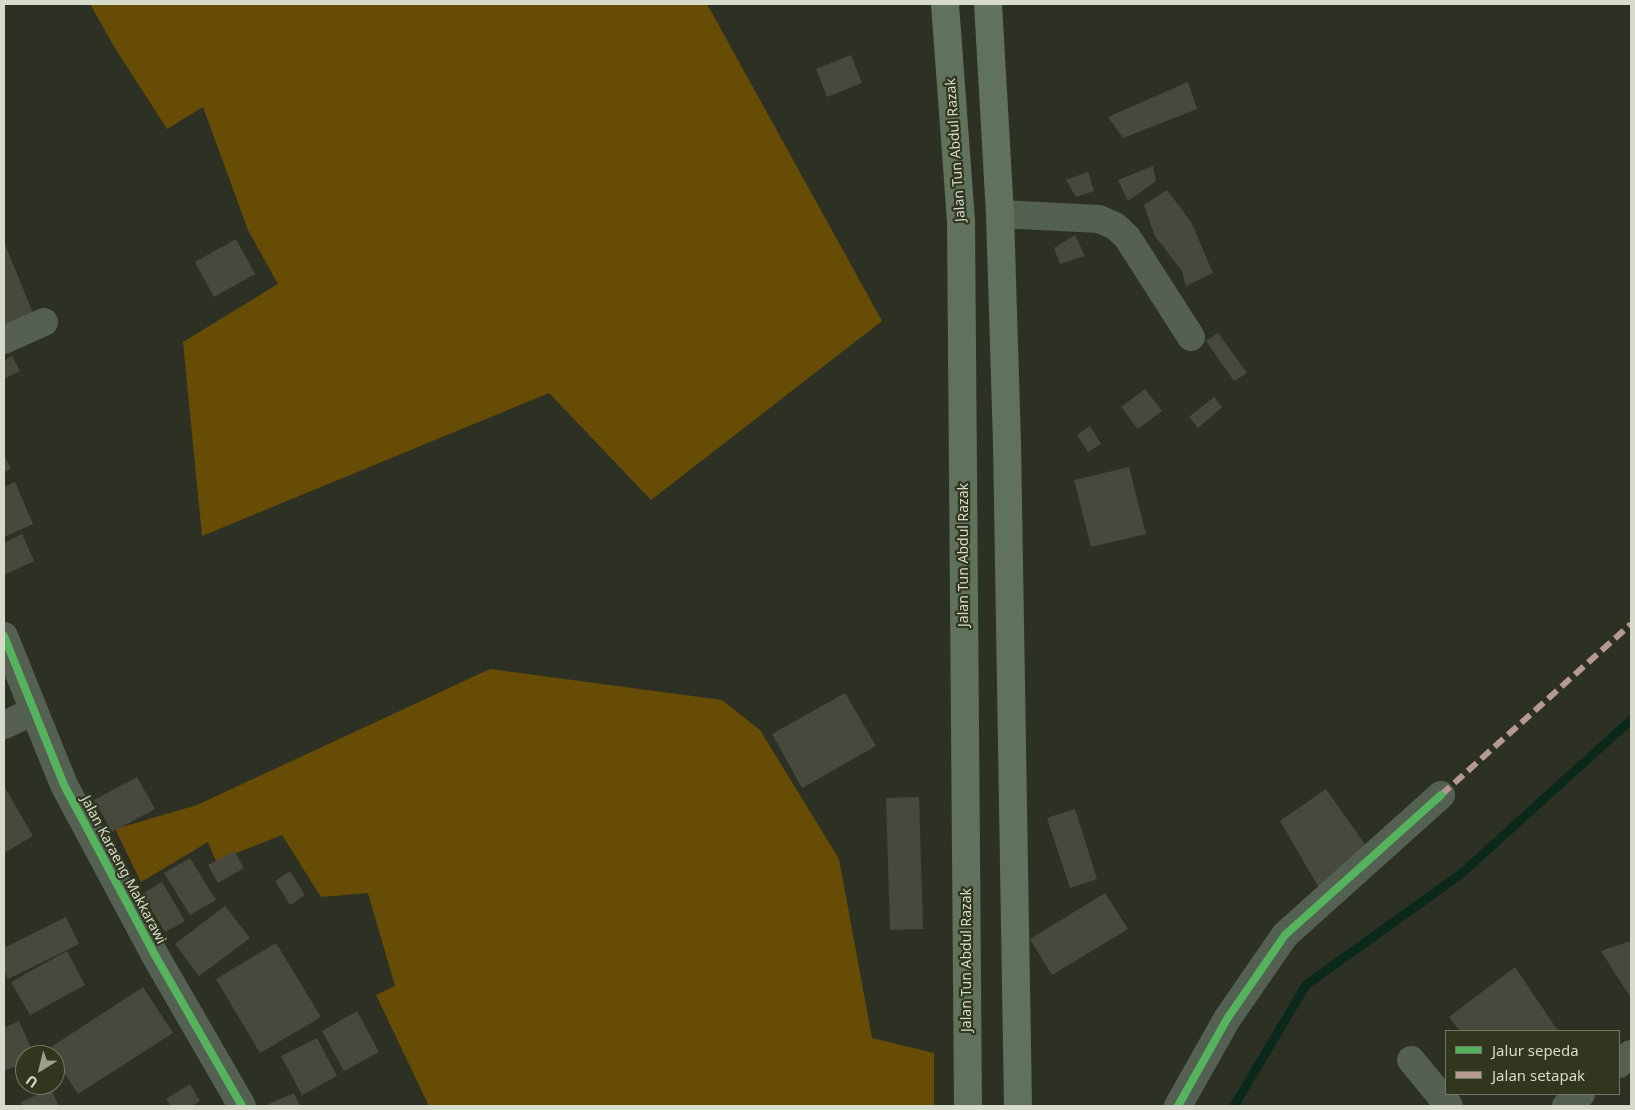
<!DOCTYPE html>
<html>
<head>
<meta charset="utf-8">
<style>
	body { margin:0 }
	#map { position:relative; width:1635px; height:1110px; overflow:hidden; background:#2d3124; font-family:"Noto Sans",sans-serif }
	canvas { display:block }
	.frame { position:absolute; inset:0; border:5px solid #d6dbcb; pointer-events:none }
	.legend { position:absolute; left:1445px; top:1030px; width:175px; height:65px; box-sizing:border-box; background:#30371e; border:1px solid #727963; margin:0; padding:6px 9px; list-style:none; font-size:15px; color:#d6dbcb }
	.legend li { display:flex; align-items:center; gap:10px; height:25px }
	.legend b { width:25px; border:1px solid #727963 }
	.north { position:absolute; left:15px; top:1045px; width:50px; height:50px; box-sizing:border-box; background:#30371e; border:1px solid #727963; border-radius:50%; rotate:216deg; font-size:14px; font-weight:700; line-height:20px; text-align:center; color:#d6dbcb }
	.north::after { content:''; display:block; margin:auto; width:18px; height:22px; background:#9ba091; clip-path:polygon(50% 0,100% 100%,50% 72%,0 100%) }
</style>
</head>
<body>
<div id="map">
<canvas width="1635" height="1110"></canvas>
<div class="frame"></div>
<ul class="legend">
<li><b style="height:6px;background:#56b35d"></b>Jalur sepeda</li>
<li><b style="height:6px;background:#b69a8f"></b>Jalan setapak</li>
</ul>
<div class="north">U</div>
</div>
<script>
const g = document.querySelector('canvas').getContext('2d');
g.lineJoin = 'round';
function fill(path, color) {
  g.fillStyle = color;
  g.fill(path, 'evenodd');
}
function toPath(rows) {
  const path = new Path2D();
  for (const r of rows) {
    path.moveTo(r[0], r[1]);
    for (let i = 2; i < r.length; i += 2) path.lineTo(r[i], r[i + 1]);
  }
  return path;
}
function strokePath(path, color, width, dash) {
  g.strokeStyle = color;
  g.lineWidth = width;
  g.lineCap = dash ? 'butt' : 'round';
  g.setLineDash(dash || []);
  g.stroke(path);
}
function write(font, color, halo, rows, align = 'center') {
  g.font = font + ' "Noto Sans",sans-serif';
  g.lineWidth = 4.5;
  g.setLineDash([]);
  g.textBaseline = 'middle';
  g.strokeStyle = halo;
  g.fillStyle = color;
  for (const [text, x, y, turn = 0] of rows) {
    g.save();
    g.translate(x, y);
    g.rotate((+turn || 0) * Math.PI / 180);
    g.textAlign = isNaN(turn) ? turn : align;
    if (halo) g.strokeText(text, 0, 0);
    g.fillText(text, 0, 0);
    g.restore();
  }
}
fill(toPath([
	[90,4,707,4,882,321,651,500,549,393,202,536,183,342,278,284,248,230,203,107,167,129,115,48],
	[490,669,722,700,760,730,839,859,872,1038,934,1053,934,1106,429,1106,376,995,395,986,368,893,321,897,282,835,216,861,208,842,141,882,115,829,197,805]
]), '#674c05');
strokePath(toPath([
	[1234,1106,1306,985,1462,873,1631,720]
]), '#0a291b', 9);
fill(toPath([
	[851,55,862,83,827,97,816,69],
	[1188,82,1197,109,1123,138,1108,117],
	[1153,166,1156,181,1128,201,1118,180],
	[1088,172,1094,191,1076,197,1066,180],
	[1167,190,1191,222,1213,273,1186,286,1182,271,1155,236,1144,205],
	[1075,235,1085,256,1060,264,1054,248],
	[236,239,255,274,214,297,195,262],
	[4,242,35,318,4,325],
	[1218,333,1247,373,1234,381,1206,341],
	[12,356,20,371,4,379,4,361],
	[1145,389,1162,411,1138,429,1121,407],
	[1214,397,1222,407,1198,428,1189,417],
	[1090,426,1101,444,1088,452,1077,435],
	[4,455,11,469,4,472],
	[1129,467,1146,534,1091,547,1074,480],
	[15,482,33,524,4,537,4,487],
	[22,534,34,561,4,575,4,543],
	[845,693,876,746,802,788,772,734],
	[137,777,155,809,112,832,94,800],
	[4,786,33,836,4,853],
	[1326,789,1369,850,1319,888,1280,821],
	[919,797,923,929,890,930,886,798],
	[1075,809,1097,879,1070,888,1047,818],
	[234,851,244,868,218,883,208,865],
	[190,858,216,900,190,915,164,873],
	[290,871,305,895,290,905,275,881],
	[162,882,185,921,165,932,142,894],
	[1105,893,1128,929,1052,975,1030,939],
	[225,906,250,938,199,976,175,944],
	[66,917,79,944,8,979,4,971,4,948],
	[1631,941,1631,998,1601,951],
	[276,943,321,1017,260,1053,216,979],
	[67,951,85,985,30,1015,11,982],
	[1515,967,1558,1031,1460,1031,1449,1017],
	[143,987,173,1033,78,1094,55,1059,55,1055,48,1049],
	[357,1011,379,1052,344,1071,322,1031],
	[19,1021,34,1055,25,1055,25,1062,4,1071,4,1028],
	[317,1038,337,1076,302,1095,281,1056],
	[190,1084,200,1101,192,1106,171,1106,166,1099],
	[51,1089,59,1106,23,1106,21,1102],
	[294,1093,300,1106,269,1106,268,1104]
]), '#48493d');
strokePath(toPath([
	[1000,214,1099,219,1115,226,1127,237,1191,337],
	[4,340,44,322],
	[4,636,64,785,156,957,242,1106],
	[4,725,34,711],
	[1411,1060,1449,1106],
	[1619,1064,1631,1054],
	[1178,1106,1227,1019,1285,935,1441,795],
	[1566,1106,1581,1094]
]), '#546051', 28);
strokePath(toPath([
	[945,4,961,221,968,1106],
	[988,4,1000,214,1007,443,1018,1106]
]), '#60715c', 28);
strokePath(toPath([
	[1441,795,1631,624]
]), '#b69a8f', 6, [12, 6]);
strokePath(toPath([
	[4,636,64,785,156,957,242,1106],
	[1178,1106,1227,1019,1285,935,1441,795]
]), '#56b35d', 8);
write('14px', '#d6dbcb', '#30371e', [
	["Jalan Tun Abdul Razak",956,150,-94],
	["Jalan Tun Abdul Razak",964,555,-90],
	["Jalan Karaeng Makkarawi",123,870,62],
	["Jalan Tun Abdul Razak",967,960,-90]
]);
</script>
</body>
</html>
